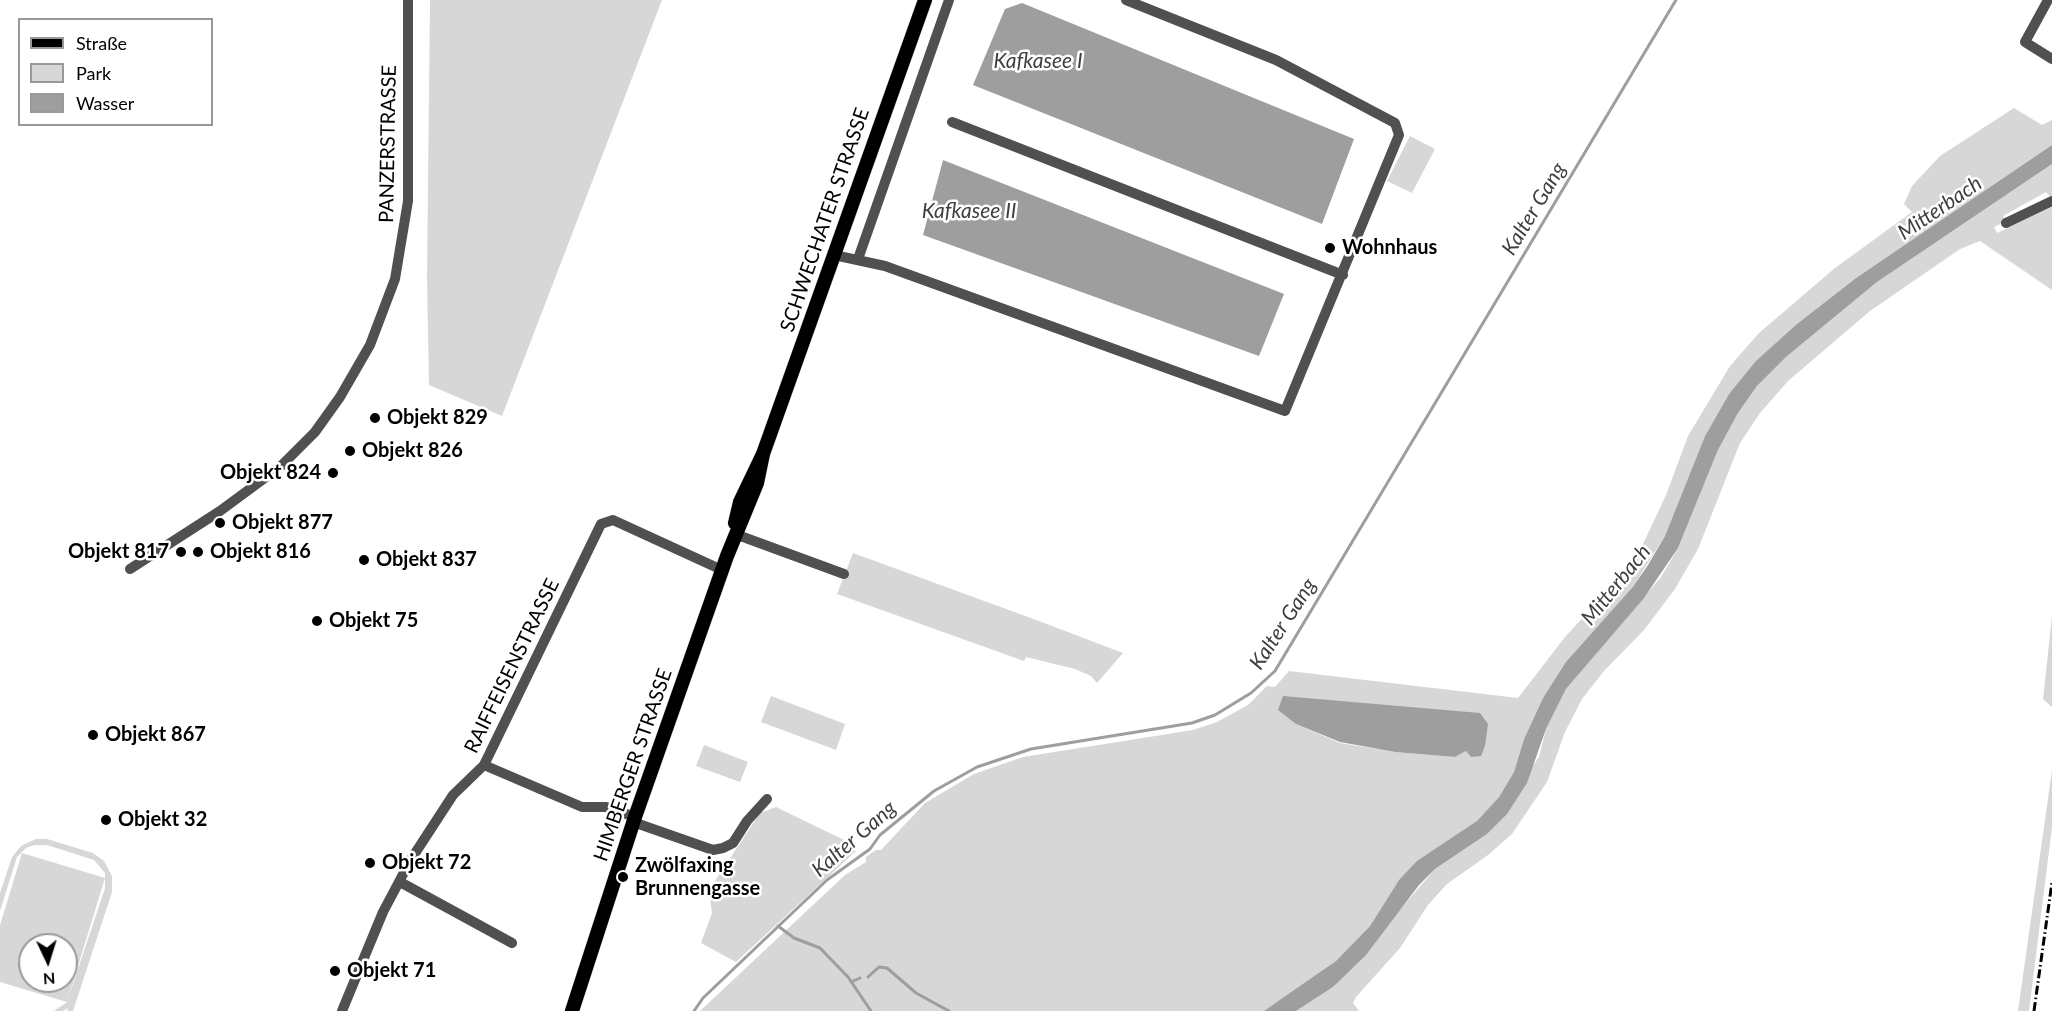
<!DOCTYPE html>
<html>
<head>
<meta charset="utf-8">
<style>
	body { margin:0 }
	#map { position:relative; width:2052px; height:1011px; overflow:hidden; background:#fff; font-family:Lato,sans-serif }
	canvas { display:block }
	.legend { position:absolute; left:18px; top:18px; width:195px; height:108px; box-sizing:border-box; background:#fff; border:2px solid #999; margin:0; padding:8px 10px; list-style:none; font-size:18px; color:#000 }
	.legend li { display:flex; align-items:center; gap:12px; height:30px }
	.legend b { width:30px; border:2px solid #999 }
	.north { position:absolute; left:18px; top:933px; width:60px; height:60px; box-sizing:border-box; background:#fff; border:2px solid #999; border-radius:50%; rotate:176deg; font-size:16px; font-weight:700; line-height:24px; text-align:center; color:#000 }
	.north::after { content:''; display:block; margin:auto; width:21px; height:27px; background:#000; clip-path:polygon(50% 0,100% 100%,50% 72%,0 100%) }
</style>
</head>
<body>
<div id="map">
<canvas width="2052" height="1011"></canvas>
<ul class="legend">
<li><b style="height:8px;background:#000"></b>Straße</li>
<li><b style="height:16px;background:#d7d7d7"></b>Park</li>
<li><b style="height:16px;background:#9e9e9e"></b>Wasser</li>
</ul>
<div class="north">N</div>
</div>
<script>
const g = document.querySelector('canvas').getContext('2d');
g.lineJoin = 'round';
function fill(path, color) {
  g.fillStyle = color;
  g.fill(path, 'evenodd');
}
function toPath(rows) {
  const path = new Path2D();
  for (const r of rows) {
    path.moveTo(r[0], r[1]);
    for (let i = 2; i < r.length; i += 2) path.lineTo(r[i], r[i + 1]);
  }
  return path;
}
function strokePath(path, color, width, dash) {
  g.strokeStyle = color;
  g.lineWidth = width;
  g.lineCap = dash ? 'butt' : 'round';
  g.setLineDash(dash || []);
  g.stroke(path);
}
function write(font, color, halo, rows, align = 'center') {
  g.font = font + ' Lato,sans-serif';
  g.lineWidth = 5;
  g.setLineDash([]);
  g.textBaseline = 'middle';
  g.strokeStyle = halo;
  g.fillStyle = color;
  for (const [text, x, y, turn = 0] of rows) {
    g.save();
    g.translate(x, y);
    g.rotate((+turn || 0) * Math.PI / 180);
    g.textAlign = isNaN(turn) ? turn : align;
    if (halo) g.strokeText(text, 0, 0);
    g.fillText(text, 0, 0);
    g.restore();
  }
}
fill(toPath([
	[430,0,662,0,502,416,429,385,427,278],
	[2014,108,2042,125,2052,120,2052,145,1856,278,1797,324,1729,394,1705,436,1665,536,1632,588,1543,698,1524,739,1514,772,1499,797,1477,821,1399,880,1370,926,1336,961,1300,988,1264,1011,700,1011,845,875,866,862,866,857,876,850,881,850,925,803,974,774,1023,757,1193,730,1217,722,1248,705,1267,686,1275,687,1289,671,1518,698,1565,637,1624,573,1643,544,1666,495,1688,436,1730,366,1759,333,1835,268,1912,212,1904,204,1912,186,1940,156],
	[1296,724,1485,746,1471,757,1466,751,1455,757,1395,752,1340,743],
	[1410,136,1435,149,1412,193,1387,181],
	[2052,164,2052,199,2046,192,2003,216,2006,221,1994,227,1997,233,2052,207,2052,290,1980,241,1960,249,1870,311,1788,381,1760,413,1740,443,1698,549,1675,589,1644,630,1604,671,1582,699,1565,732,1547,782,1512,834,1488,855,1447,884,1428,905,1400,948,1356,997,1353,1003,1359,1011,1296,1011,1333,987,1435,869,1487,834,1539,757,1546,729,1566,689,1661,577,1678,548,1718,450,1738,413,1757,386,1786,357,1877,282],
	[853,553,1039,621,1123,653,1097,683,1091,676,1075,669,1026,657,1024,661,837,594],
	[2052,616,2052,707,2043,699],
	[771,696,845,724,836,750,761,722],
	[704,745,748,762,740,782,696,766],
	[2052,770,2052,827,2029,1011,2018,1011],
	[776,807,846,841,856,851,736,962,701,943,712,913,709,890,760,813],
	[36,839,47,839,93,853,104,861,112,876,112,892,73,1011,67,1011,68,1008,63,1011,54,1011,67,1002,0,982,0,925,22,853,105,878,67,1002,105,888,105,873,94,860,47,845,34,845,26,848,17,857,0,911,0,893,12,857,21,846],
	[30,945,66,945,66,981,30,981]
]), '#d7d7d7');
fill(toPath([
	[1022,3,1354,139,1322,224,973,85,1005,9],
	[2052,145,2052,164,1877,282,1786,357,1757,386,1738,413,1718,450,1678,548,1644,598,1566,689,1546,729,1527,783,1507,814,1487,834,1435,869,1419,885,1366,955,1333,987,1296,1011,1264,1011,1336,961,1370,926,1399,880,1417,861,1477,821,1499,797,1514,772,1524,739,1543,698,1566,662,1632,588,1648,565,1665,536,1705,436,1729,394,1756,361,1797,324,1856,278],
	[943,160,1284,294,1259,356,923,235],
	[1283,696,1480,713,1488,724,1485,746,1481,756,1471,757,1466,751,1455,757,1395,752,1340,742,1296,724,1278,710]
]), '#9e9e9e');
strokePath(toPath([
	[778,926,794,938,820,948,848,977,871,1011],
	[868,977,879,967,887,968,916,993,949,1011],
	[851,982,860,978],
	[694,1011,703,998,827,880,870,849,880,835,934,791,977,767,1031,749,1192,723,1215,715,1251,693,1275,671,1676,0]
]), '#9e9e9e', 3);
const major = toPath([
	[735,523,740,502,763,454,925,0],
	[572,1011,635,817,727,556,757,483,763,454]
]);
strokePath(major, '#dbdbdb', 15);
strokePath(toPath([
	[2048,0,2025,42,2052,59],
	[952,122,1343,275],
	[2006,223,2052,201],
	[834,255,885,266,1285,411,1399,135,1395,123,1276,60,1126,0],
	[858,259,949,0],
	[735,534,844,574],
	[130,569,220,511,281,466,315,432,340,397,370,345,395,279,408,201,408,0],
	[484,765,582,807,606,807,635,817],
	[633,822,713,850,723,848,733,843,747,821,767,799],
	[400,882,512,943],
	[342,1011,383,912,410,861,453,795,484,765,601,524,613,520,722,570]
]), '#505050', 10);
strokePath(major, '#000', 14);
strokePath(toPath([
	[2034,1011,2052,882]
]), '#000', 3, [9, 3, 1.5, 3]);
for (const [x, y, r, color] of [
	[1330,248,6,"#000"],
	[375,418,6,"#000"],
	[350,451,6,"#000"],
	[333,473,6,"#000"],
	[220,523,6,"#000"],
	[181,552,6,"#000"],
	[198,552,6,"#000"],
	[364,560,6,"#000"],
	[317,621,6,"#000"],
	[93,735,6,"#000"],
	[106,820,6,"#000"],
	[370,863,6,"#000"],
	[623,877,6,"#000"],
	[335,971,6,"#000"]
]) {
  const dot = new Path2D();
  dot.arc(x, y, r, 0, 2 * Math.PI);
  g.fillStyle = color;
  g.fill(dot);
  strokePath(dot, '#fff', 2);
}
write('20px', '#000', '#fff', [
	["PANZERSTRASSE",388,144,-89],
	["SCHWECHATER STRASSE",825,220,-71],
	["RAIFFEISENSTRASSE",512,666,-64],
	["HIMBERGER STRASSE",633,765,-71]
]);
write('bold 20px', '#000', '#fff', [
	["Wohnhaus",1342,248],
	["Objekt 829",387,418],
	["Objekt 826",362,451],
	["Objekt 824",321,473,"right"],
	["Objekt 877",232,523],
	["Objekt 817",169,552,"right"],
	["Objekt 816",210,552],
	["Objekt 837",376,560],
	["Objekt 75",329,621],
	["Objekt 867",105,735],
	["Objekt 32",118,820],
	["Objekt 72",382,863],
	["Zwölfaxing",635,866],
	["Brunnengasse",635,889],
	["Objekt 71",347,971]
], 'left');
write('italic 21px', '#3f3f3f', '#fff', [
	["Kafkasee I",1038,61],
	["Mitterbach",1940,208,-34],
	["Kalter Gang",1534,209,-59],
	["Kafkasee II",969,211],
	["Mitterbach",1616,585,-51],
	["Kalter Gang",1283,624,-57],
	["Kalter Gang",854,839,-41]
]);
</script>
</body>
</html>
